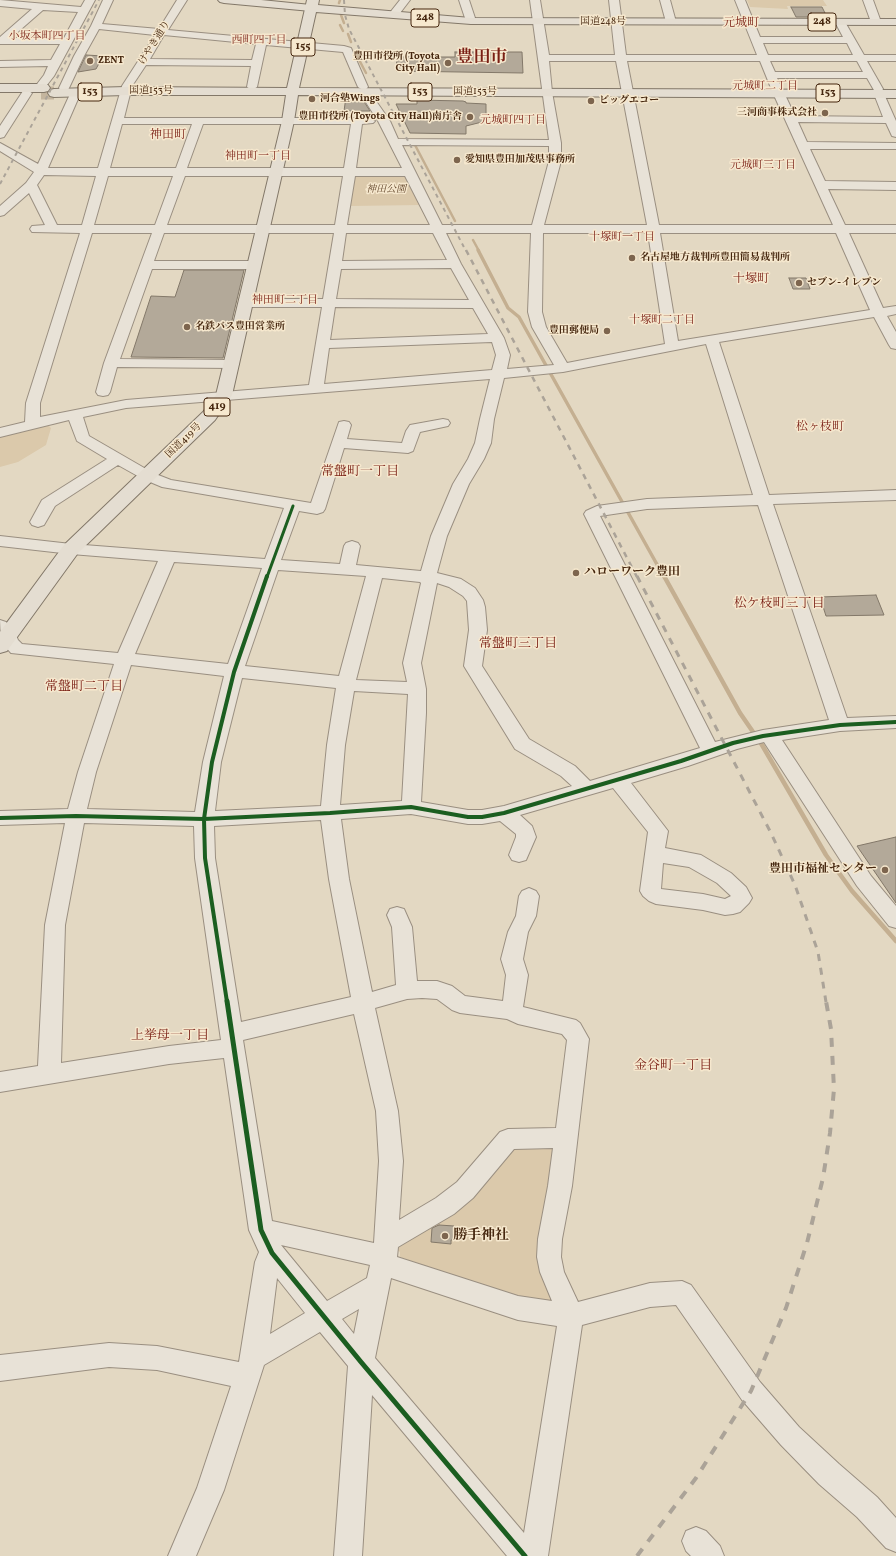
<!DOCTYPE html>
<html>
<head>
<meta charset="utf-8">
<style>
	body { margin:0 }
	canvas { display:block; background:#e3d8c2 }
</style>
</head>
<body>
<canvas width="896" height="1556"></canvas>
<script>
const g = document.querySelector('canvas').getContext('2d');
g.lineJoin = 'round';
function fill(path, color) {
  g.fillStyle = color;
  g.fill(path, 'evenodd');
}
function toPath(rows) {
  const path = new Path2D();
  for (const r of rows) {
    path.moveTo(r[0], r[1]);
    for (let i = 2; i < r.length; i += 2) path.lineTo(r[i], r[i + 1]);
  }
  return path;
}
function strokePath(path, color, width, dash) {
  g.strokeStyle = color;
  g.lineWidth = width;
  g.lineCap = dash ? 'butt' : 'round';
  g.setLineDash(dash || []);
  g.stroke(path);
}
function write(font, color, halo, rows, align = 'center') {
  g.font = font + ' Vollkorn,"Noto Serif JP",serif';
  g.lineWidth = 3;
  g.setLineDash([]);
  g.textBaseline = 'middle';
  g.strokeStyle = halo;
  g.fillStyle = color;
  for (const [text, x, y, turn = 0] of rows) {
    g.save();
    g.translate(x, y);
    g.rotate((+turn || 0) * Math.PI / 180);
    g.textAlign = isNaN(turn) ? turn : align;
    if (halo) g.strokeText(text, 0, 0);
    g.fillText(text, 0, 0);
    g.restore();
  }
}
fill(toPath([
	[747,0,823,0,827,6,787,6,788,9,750,7],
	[404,175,422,205,349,206,353,176],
	[46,423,51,428,46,445,18,462,0,467,0,437],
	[508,1143,557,1149,555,1301,524,1300,400,1257,400,1252,395,1248]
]), '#dbc9ab');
strokePath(toPath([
	[339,3,340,0],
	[341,15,344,23],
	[340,25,343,31],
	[348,34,351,42],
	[356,54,366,73],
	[415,145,455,221],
	[473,240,479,251]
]), '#c4af91', 2.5);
strokePath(toPath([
	[478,250,508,308,519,317,664,577]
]), '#c4af91', 3.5);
strokePath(toPath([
	[664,576,740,713,762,745,826,855,852,891,896,941]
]), '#c4af91', 4.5);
const building = toPath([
	[791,7,822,7,827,17,796,17,791,7],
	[455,52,522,52,523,73,396,71,397,57,455,57,455,52],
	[86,55,103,56,96,69,78,72,86,55],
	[346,97,361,97,370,111,344,111,346,97],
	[417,100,463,101,466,102,466,103,486,104,486,121,466,126,466,134,410,133,396,104,417,104,417,100],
	[184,270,244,270,223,358,131,357,151,296,175,297,184,270],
	[789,278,806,278,810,289,793,289,789,278],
	[876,595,884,615,826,616,820,597,876,595],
	[896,837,896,903,857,846,896,837],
	[439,1225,454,1226,453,1240,451,1240,451,1244,431,1242,432,1228,439,1225]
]);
fill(building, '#b3a999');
strokePath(building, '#837869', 1);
strokePath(toPath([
	[41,93,54,93]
]), '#c4b59e', 13, [13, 6]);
const minor = toPath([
	[0,0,81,7,85,0,95,0,54,76,43,90,35,90,34,88,44,75,48,66,0,67,0,61,51,60,60,44,0,44,0,37,32,9,0,6,0,0],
	[43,10,78,12,64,38,11,38,43,10],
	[103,0,113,0,102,24,159,29,177,0,187,0,168,30,344,46,351,48,368,87,365,90,369,91,390,121,398,139,549,140,530,0,540,0,549,55,615,55,609,0,619,0,626,55,757,55,735,0,745,0,760,37,843,37,835,22,840,19,845,22,864,55,896,55,896,61,867,61,883,89,882,91,884,94,896,121,896,137,892,136,886,123,798,122,807,142,896,143,896,149,810,149,825,181,896,182,896,190,828,189,845,225,896,225,896,233,849,233,883,308,896,306,896,314,887,316,896,332,896,349,891,348,889,345,874,317,719,342,769,495,896,490,896,500,773,504,847,718,896,716,896,728,840,731,782,740,871,876,896,906,896,928,889,926,857,886,764,742,737,749,688,766,631,783,668,831,665,848,701,855,731,873,746,887,752,898,749,903,740,912,733,914,725,915,703,910,656,904,649,901,643,896,640,891,648,832,613,788,520,815,532,826,536,837,526,860,519,862,512,860,509,855,516,837,516,834,500,821,482,824,468,824,411,814,341,819,349,879,372,992,396,985,392,927,387,915,390,909,397,907,404,909,412,927,417,981,437,981,452,986,465,996,503,1001,506,975,501,959,508,932,516,916,519,896,522,891,529,888,536,891,539,896,536,916,528,932,523,959,528,975,523,1007,576,1020,580,1023,589,1039,572,1186,562,1239,561,1257,564,1272,578,1302,650,1283,682,1281,691,1285,760,1382,799,1427,839,1464,877,1497,896,1518,896,1552,886,1548,857,1517,819,1484,781,1445,742,1400,676,1305,650,1307,582,1325,548,1556,507,1556,372,1395,362,1556,334,1556,348,1366,320,1332,264,1365,224,1490,196,1556,168,1556,197,1488,231,1386,157,1370,109,1367,0,1381,0,1355,109,1343,157,1346,239,1362,255,1262,259,1252,249,1230,224,1058,169,1064,0,1092,0,1072,38,1066,45,925,65,823,0,825,0,811,68,809,78,772,114,664,11,653,1,642,0,620,6,622,14,630,18,640,22,644,118,653,158,561,71,554,0,546,0,536,71,544,265,559,284,508,162,487,143,479,118,465,55,506,44,525,38,527,32,525,30,522,42,500,107,459,77,441,69,420,0,437,0,428,25,422,26,403,80,233,32,232,30,229,32,226,45,225,29,193,4,215,0,216,0,206,26,183,34,172,0,151,0,143,38,164,71,92,76,89,80,90,81,92,48,168,98,168,122,86,155,35,99,29,84,56,69,88,68,90,60,90,59,88,74,56,91,26,103,0],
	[164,35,256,44,252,60,150,59,164,35],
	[763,43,847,43,853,55,768,55,763,43],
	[266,45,343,52,358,87,363,90,360,93,378,121,402,168,356,168,362,124,373,123,375,121,369,118,124,118,132,86,146,65,251,66,247,87,252,90,257,87,266,45],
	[549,61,616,61,647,225,544,225,561,161,561,143,552,92,549,61],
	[627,61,760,61,773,93,833,225,659,225,627,61],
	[770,61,857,61,863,72,775,72,770,61],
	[777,78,867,78,875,92,874,94,883,117,795,116,777,78],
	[122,124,192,124,176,168,110,168,122,124],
	[203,124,351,124,344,168,187,168,203,124],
	[402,145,549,146,549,161,532,225,442,225,402,145],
	[44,175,96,176,82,225,57,225,37,185,44,175],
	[108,176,173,176,155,225,94,225,108,176],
	[185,176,343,176,335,225,167,225,185,176],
	[355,176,405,176,430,225,347,225,355,176],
	[92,233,152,233,104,363,96,392,98,395,103,396,108,395,110,392,117,367,232,368,237,367,239,364,237,361,232,360,120,359,152,269,255,269,260,268,261,265,260,262,255,261,154,261,164,233,334,233,323,299,246,299,241,300,239,303,241,306,246,307,322,307,309,385,126,400,40,417,40,403,92,233],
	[346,233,433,233,447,260,342,261,346,233],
	[446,233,531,233,528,312,532,327,554,365,507,369,510,355,504,338,461,264,446,233],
	[543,233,648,233,665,344,567,363,546,327,542,312,543,233],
	[660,233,836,233,870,310,678,341,660,233],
	[451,268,469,300,336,299,341,269,451,268],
	[335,307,473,308,488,334,330,340,335,307],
	[492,342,496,355,492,370,324,384,329,348,492,342],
	[706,344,753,495,647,499,597,506,586,511,584,514,700,748,590,781,575,766,529,739,482,666,487,630,485,607,483,600,475,588,461,579,437,573,447,536,469,484,484,459,491,443,494,419,504,378,563,372,706,344],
	[490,379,480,419,475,443,468,459,453,484,431,536,421,571,356,565,360,546,358,543,352,541,346,543,344,546,340,564,281,560,299,511,317,514,323,512,325,509,344,448,408,453,413,451,420,432,448,426,450,423,448,420,443,419,410,425,406,431,402,443,347,439,351,425,349,422,344,421,339,422,311,503,171,480,153,473,89,436,83,417,126,408,490,379],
	[758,505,829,720,763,730,715,742,600,516,647,509,758,505],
	[174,562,262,568,228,664,135,654,174,562],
	[278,570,366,576,339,676,245,666,278,570],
	[382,578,420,582,421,583,403,663,407,682,356,680,382,578],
	[437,583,449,587,463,596,467,601,469,630,464,666,515,749,561,776,572,786,504,806,482,810,468,810,421,802,426,713,426,689,421,663,437,583],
	[131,665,224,676,203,762,195,812,87,809,96,772,131,665],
	[242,678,336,688,327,745,321,806,215,811,221,762,242,678],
	[354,691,408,694,402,801,340,805,345,745,354,691],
	[321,820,329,879,351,997,241,1022,215,858,214,826,321,820],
	[84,823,194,826,195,858,221,1040,169,1046,61,1063,65,925,84,823],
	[663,863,689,867,717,883,731,896,725,899,703,894,661,889,663,863],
	[422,998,437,999,452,1010,460,1013,507,1019,518,1024,562,1034,567,1040,556,1128,508,1129,500,1132,457,1182,436,1198,399,1220,403,1161,398,1111,375,1008,407,999,422,998],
	[354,1014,376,1111,379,1161,374,1243,272,1221,243,1040,354,1014],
	[553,1148,548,1186,538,1239,537,1257,540,1272,552,1301,518,1296,397,1257,398,1247,454,1214,473,1198,514,1149,553,1148],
	[281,1245,370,1265,367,1278,327,1301,281,1245],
	[277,1278,305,1313,270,1334,277,1278],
	[391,1278,518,1320,557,1326,524,1533,375,1358,391,1278],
	[359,1309,354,1334,342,1319,359,1309],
	[400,0,410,0,397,17,389,17,388,15,400,0],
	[459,0,469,0,476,21,475,23,471,24,466,21,459,0],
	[660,0,670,0,676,22,675,24,667,24,666,22,660,0],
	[863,0,873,0,881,22,880,24,872,24,871,22,863,0],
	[27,90,32,93,4,137,0,138,0,126,23,91,27,90],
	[696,1527,706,1531,720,1546,724,1556,691,1556,686,1551,682,1541,686,1531,696,1527]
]);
const major = toPath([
	[218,0,261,0,311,5,315,6,317,8,315,10,311,11,224,3,220,2,218,0]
]);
const highway = toPath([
	[307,0,319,0,318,5,471,18,896,19,896,25,471,24,316,12,299,88,896,90,896,98,298,95,294,121,232,395,215,420,78,553,7,651,0,653,0,632,64,545,203,412,216,395,282,121,286,95,126,95,54,97,50,96,48,93,50,90,54,89,126,87,287,88,307,0],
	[0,84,44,84,48,85,50,88,48,91,44,92,0,92,0,84]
]);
strokePath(minor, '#9a8f81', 2);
strokePath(major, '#837869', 2);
strokePath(highway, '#837869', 2);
fill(minor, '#e8e2d7');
fill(major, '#e4ddd1');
fill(highway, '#e4ddd1');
strokePath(toPath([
	[344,0,345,15,349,29,466,251],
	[0,184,99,0]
]), '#aba398', 2, [4, 4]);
strokePath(toPath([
	[466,250,637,577]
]), '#aba398', 2.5, [5.5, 5.5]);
strokePath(toPath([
	[637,576,771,833,795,885,818,952,826,1002]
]), '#aba398', 3, [7, 7]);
strokePath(toPath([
	[637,1556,696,1478,751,1391,786,1308,807,1243,823,1178,830,1133,834,1089,831,1029,826,1001]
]), '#aba398', 4, [9, 9]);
strokePath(toPath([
	[267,577,293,506]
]), '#1b5e20', 3);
strokePath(toPath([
	[0,818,76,816,204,819,330,813,411,807,468,817,482,817,504,813,681,761,733,743,763,736,840,725,896,722],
	[227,1002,205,858,204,819,212,762,234,672,267,576]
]), '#1b5e20', 4);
strokePath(toPath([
	[227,1001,261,1230,272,1253,361,1362,525,1556]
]), '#1b5e20', 5);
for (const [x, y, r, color] of [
	[90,61,4,"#7d654e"],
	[448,63,4,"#7d654e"],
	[312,99,4,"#7d654e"],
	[591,101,4,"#7d654e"],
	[825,113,4,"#7d654e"],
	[470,117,4,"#7d654e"],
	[457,160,4,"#7d654e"],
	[632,258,4,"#7d654e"],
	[799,283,4,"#7d654e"],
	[187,327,4,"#7d654e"],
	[607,331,4,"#7d654e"],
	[576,573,4,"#7d654e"],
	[885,870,4,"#7d654e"],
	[445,1236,4,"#7d654e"]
]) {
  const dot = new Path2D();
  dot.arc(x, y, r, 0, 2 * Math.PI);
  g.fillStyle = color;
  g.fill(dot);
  strokePath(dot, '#f6e8ce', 1.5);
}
write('10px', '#46270f', '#f6e8ce', [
	["国道248号",603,22],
	["けやき通り",155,43,-58],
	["国道153号",151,91],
	["国道153号",475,92],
	["国道419号",184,441,-44]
]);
write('bold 10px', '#46270f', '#f6e8ce', [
	["豊田市役所 (Toyota",440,57,"right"],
	["City Hall)",440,69,"right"],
	["ZENT",98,61],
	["河合塾Wings",320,99],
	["ビッグエコー",599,101],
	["三河商事株式会社",817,113,"right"],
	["豊田市役所 (Toyota City Hall)南庁舎",462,117,"right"],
	["愛知県豊田加茂県事務所",465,160],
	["名古屋地方裁判所豊田簡易裁判所",640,258],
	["セブン-イレブン",807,283],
	["名鉄バス豊田営業所",195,327],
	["豊田郵便局",599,331,"right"]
], 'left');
write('italic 10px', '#62452a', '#f6e8ce', [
	["神田公園",386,190]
]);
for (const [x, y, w] of [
	[425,18,28],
	[822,22,28],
	[303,47,24],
	[90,92,24],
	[420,92,24],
	[828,93,24],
	[217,407,26]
]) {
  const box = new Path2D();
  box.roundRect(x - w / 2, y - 9, w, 18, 3);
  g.fillStyle = '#f6e8ce';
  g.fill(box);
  strokePath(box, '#46270f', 1);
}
write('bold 11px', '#46270f', null, [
	["248",425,18],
	["248",822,22],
	["155",303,47],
	["153",90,92],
	["153",420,92],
	["153",828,93],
	["419",217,407]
]);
write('11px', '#7a1f14', '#f6e8ce', [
	["小坂本町四丁目",47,37],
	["西町四丁目",259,41],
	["元城町二丁目",765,87],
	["元城町四丁目",513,121],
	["神田町一丁目",258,157],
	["元城町三丁目",763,166],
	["十塚町一丁目",622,238],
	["神田町二丁目",285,301],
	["十塚町二丁目",662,321]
]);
write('12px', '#7a1f14', '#f6e8ce', [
	["元城町",741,24],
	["神田町",168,136],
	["十塚町",751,280],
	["松ヶ枝町",820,428]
]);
write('bold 12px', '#46270f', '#f6e8ce', [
	["ハローワーク豊田",584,573],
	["豊田市福祉センター",877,870,"right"]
], 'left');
write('13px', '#7a1f14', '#f6e8ce', [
	["常盤町一丁目",360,473],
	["松ケ枝町三丁目",779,605],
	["常盤町三丁目",518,645],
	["常盤町二丁目",84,688],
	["上挙母一丁目",170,1037],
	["金谷町一丁目",673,1067]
]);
write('bold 14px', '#46270f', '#f6e8ce', [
	["勝手神社",453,1236]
], 'left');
write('bold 17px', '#7a1f14', '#f6e8ce', [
	["豊田市",482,59]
]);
</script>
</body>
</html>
